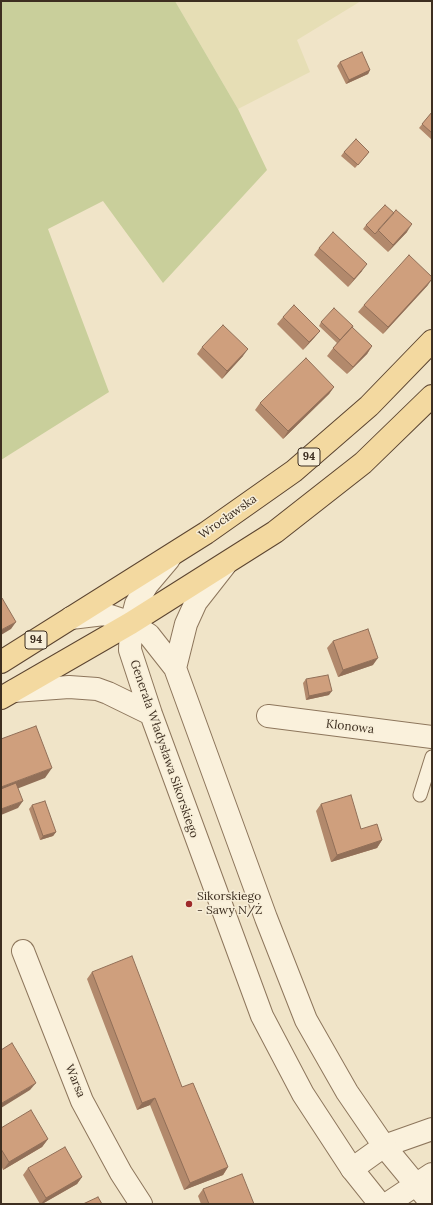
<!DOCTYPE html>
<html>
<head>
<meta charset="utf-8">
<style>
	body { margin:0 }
	#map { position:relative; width:433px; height:1205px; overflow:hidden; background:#f0e4c8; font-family:Lora,serif }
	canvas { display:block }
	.frame { position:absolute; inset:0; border:2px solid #3d2e20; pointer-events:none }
</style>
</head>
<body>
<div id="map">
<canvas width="433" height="1205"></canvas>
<div class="frame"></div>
</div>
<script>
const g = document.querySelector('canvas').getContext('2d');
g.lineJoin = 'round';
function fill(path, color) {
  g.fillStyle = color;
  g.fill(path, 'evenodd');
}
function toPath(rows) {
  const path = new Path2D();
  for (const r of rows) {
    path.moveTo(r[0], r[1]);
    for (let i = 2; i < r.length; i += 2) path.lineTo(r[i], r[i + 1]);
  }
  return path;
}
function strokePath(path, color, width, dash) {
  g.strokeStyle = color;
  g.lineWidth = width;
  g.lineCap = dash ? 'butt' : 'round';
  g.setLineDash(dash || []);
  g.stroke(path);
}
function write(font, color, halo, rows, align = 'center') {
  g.font = font + ' Lora,serif';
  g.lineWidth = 3;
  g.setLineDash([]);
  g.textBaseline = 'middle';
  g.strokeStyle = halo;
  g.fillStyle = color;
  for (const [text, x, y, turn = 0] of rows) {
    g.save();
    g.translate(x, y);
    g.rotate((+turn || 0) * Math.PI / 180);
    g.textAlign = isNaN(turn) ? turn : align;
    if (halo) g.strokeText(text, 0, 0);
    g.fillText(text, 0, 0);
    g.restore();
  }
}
fill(toPath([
	[175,1,361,1,297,40,310,72,238,109]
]), '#e6deb5');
fill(toPath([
	[1,1,175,1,238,109,267,170,163,283,103,201,48,229,109,392,1,460]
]), '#c9cf9b');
const service = toPath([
	[420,795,432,757]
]);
const minor = toPath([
	[268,716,432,737],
	[23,951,82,1101,121,1173,141,1204],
	[352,1169,384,1146,432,1129],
	[387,1204,432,1174]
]);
const tertiary = toPath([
	[169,559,147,585,136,604,131,623,130,650,151,714,262,1016,303,1094,352,1169,380,1204],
	[71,618,104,614,131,623,149,635,175,668,266,918,306,1020,347,1092,384,1146,432,1204],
	[175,668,186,624,196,602,225,565],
	[14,691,69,687,97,689,108,693,151,714]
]);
const primary = toPath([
	[1,662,206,533,294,471,369,406,432,341],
	[1,698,131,623,275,532,363,463,432,396]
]);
strokePath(service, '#8d765c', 15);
strokePath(minor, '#8d765c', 24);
strokePath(tertiary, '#8d765c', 24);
strokePath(primary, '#5b4430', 24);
strokePath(service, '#faf1dc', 13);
strokePath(minor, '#faf1dc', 22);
strokePath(tertiary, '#faf1dc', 22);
strokePath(primary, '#f3d9a0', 22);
fill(toPath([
	[340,62,370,70,368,74,346,84,337,66],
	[432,112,432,140,419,128],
	[344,152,369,152,366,156,355,168,341,156],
	[366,225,407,232,388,252,363,229],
	[319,248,362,271,348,287,314,255],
	[428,285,383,334,358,312,364,305],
	[283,317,320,331,314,338,303,350,277,324],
	[321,322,352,328,372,346,367,354,347,374,327,356,337,343,319,326],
	[202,347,243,356,222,379,197,354],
	[334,387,329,394,283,439,255,410,260,403],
	[333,641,373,665,338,677,327,648],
	[306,679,329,695,306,700,303,683],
	[321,804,361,829,382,840,377,848,331,862,316,811],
	[32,805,56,832,53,836,40,840,29,809],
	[92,972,182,1087,228,1167,223,1175,184,1190,150,1105,137,1110,87,979],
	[1,1128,48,1139,42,1147,3,1170,1,1165],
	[28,1168,82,1177,77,1184,42,1204,40,1204,23,1175],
	[203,1189,254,1204,201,1204,198,1196]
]), '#b2896c');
fill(toPath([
	[370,70,368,74,346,84,349,80],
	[412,224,407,232,388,252,393,245],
	[367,264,362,271,348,287,354,279],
	[432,279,428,285,383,334,388,327],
	[320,331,314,338,303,350,309,342],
	[372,346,367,354,347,374,353,367],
	[248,349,243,356,222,379,227,371],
	[334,387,329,394,283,439,288,431],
	[16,622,11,629,1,635,1,630],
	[378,658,373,665,338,677,343,670],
	[332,691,329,695,306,700,309,696],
	[52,768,45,778,1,795,1,787],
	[23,801,18,808,1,815,1,809],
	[56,832,53,836,40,840,43,836],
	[382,840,377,848,331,862,337,855],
	[36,1083,30,1090,1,1108,1,1105,2,1103],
	[155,1098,150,1105,137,1110,142,1103],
	[48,1139,42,1147,3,1170,9,1162],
	[228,1167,223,1175,184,1190,190,1183],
	[82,1177,77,1184,42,1204,41,1204,46,1198]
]), '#916f58');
const building = toPath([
	[362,52,370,70,349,80,340,62,362,52],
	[432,112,432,133,422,124,432,112],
	[356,139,369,152,358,165,344,152,356,139],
	[385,205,394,213,375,234,366,225,385,205],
	[396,210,412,224,393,245,378,230,396,210],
	[333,232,367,264,354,279,319,248,333,232],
	[409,255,432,277,432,279,388,327,364,305,409,255],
	[294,305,320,331,309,342,283,317,294,305],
	[334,308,353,326,352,328,352,327,340,340,321,322,334,308],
	[223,325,248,349,227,371,202,347,223,325],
	[352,327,372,346,353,367,333,348,352,327],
	[306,358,334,387,288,431,260,403,306,358],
	[1,598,2,598,16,622,1,630,1,598],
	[368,629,378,658,343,670,333,641,368,629],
	[328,675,332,691,309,696,306,679,328,675],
	[36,726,52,768,1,787,1,739,36,726],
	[16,783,23,801,1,809,1,789,16,783],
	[351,795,361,829,377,824,382,840,337,855,321,804,351,795],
	[45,801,56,832,43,836,32,805,45,801],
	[132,956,182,1087,193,1083,228,1167,190,1183,155,1098,142,1103,92,972,132,956],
	[12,1043,36,1083,2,1103,1,1101,1,1050,12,1043],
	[31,1110,48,1139,9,1162,1,1149,1,1128,31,1110],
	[65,1147,82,1177,46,1198,28,1168,65,1147],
	[242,1174,254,1204,209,1204,203,1189,242,1174],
	[98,1197,102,1204,83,1204,98,1197]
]);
fill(building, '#cf9f7d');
strokePath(building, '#916f58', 1);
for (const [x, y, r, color] of [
	[189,904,4,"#9e2a2b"]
]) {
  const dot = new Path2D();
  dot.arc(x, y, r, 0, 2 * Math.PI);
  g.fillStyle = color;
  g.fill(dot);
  strokePath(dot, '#f7eed8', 1.5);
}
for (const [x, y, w] of [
	[309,457,22],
	[36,640,22]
]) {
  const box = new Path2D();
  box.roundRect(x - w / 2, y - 9, w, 18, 3);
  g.fillStyle = '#f7eed8';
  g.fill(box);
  strokePath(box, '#3d2e20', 1);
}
write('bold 11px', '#3d2e20', null, [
	["94",309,457],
	["94",36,640]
]);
write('12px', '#3d2e20', '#f7eed8', [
	["Wrocławska",228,517,-35],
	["Klonowa",350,727,7],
	["Generała Władysława Sikorskiego",164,749,71],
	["Warsa",75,1081,68]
]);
write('12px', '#3d2e20', '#f7eed8', [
	["Sikorskiego",197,897],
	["- Sawy N/Ż",197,911]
], 'left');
</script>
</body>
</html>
